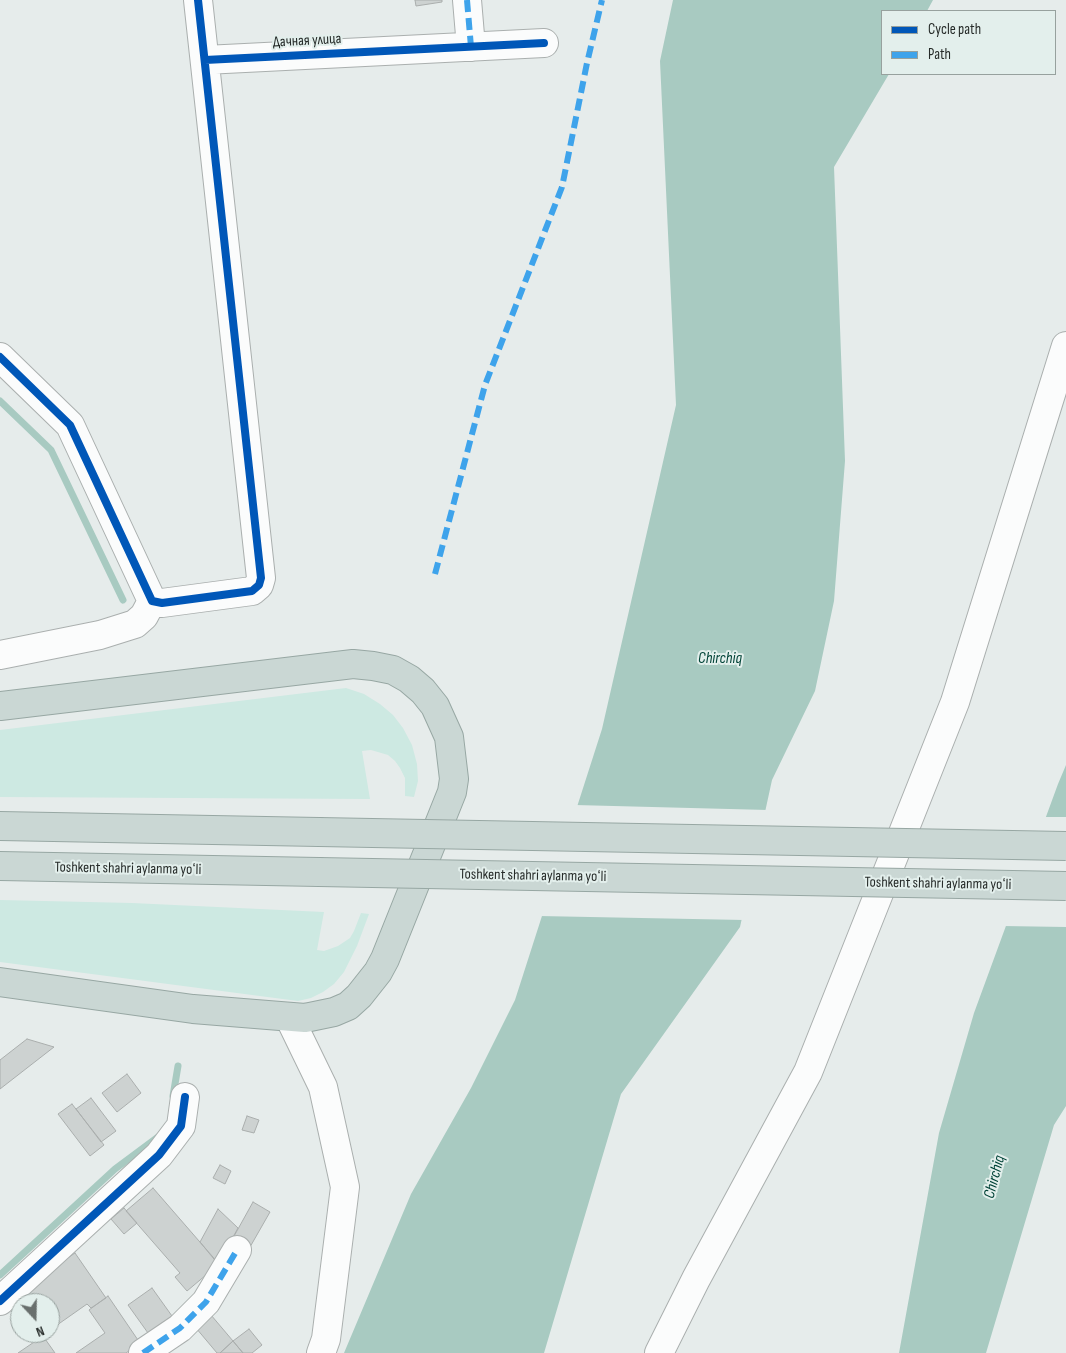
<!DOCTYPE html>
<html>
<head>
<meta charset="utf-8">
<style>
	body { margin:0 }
	#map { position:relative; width:1066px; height:1353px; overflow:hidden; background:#e6eceb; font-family:"Sofia Sans Condensed",sans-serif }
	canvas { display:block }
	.legend { position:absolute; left:881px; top:10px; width:175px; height:65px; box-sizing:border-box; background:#e3efec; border:1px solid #97a19e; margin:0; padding:6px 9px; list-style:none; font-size:15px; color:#262b29 }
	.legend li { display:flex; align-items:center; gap:10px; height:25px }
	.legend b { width:25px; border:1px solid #97a19e }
	.north { position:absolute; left:10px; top:1293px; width:50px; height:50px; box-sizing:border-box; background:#e3efec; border:1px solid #97a19e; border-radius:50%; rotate:159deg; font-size:14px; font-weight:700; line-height:20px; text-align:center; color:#262b29 }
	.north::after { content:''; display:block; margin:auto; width:18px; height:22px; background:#696f6d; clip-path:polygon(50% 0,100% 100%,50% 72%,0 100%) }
</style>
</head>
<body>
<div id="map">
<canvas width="1066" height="1353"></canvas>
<ul class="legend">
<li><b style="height:6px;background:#0057b8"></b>Cycle path</li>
<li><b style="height:6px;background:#3ea3eb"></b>Path</li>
</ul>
<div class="north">N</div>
</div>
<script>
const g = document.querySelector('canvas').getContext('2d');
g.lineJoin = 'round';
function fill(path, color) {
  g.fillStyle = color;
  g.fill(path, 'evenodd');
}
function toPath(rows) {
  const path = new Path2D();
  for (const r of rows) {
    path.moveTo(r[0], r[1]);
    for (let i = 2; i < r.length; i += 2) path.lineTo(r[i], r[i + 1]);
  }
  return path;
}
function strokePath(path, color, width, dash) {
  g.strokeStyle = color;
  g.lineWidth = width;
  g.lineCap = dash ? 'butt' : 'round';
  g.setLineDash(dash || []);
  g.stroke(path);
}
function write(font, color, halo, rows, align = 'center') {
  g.font = font + ' "Sofia Sans Condensed",sans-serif';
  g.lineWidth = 4;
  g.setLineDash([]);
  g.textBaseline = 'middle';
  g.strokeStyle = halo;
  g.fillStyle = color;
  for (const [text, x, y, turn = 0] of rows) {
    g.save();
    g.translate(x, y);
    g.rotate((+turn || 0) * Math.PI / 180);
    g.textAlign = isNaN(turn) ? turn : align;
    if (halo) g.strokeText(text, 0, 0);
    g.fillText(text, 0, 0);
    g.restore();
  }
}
fill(toPath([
	[346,688,364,694,380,704,393,715,403,728,412,745,417,764,418,781,414,797,405,796,405,778,400,768,395,761,388,755,371,750,362,751,370,799,0,797,0,730],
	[0,900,132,903,324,912,317,950,324,951,338,946,350,938,354,931,361,913,369,914,357,946,344,972,334,984,323,992,311,998,298,1001,0,962]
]), '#cde9e2');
fill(toPath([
	[673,0,933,0,927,11,882,11,882,74,889,74,834,167,845,461,834,601,815,691,772,780,740,927,621,1094,544,1353,344,1353,411,1194,471,1088,515,1000,602,729,676,405,660,61],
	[1066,765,1066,1106,1054,1125,986,1353,899,1353,939,1133,974,1013,1058,784]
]), '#a8cac1');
fill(toPath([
	[575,805,768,810,744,920,539,916],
	[1043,817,1066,817,1066,927,1003,926]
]), '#e6eceb');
strokePath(toPath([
	[0,401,51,450,123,600],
	[173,1096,178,1066],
	[0,1275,115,1169,158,1137]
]), '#a8cac1', 7);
const building = toPath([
	[415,0,442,0,442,2,416,6,415,0],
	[27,1039,54,1047,0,1089,0,1060,27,1039],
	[127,1074,141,1093,117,1112,102,1093,127,1074],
	[91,1098,116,1131,101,1142,76,1109,91,1098],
	[72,1104,104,1145,90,1156,58,1114,72,1104],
	[247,1116,259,1120,254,1133,242,1130,247,1116],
	[220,1165,231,1171,225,1184,213,1178,220,1165],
	[153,1188,219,1264,187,1291,175,1277,180,1273,126,1211,153,1188],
	[253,1202,270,1212,250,1247,233,1238,253,1202],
	[124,1208,137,1223,124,1234,111,1219,124,1208],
	[218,1209,238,1228,218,1264,200,1242,218,1209],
	[75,1253,106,1298,91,1308,87,1304,50,1330,50,1303,23,1303,16,1293,75,1253],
	[152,1288,172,1316,148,1333,128,1305,152,1288],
	[108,1296,140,1343,126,1353,76,1353,105,1333,89,1310,108,1296],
	[211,1315,233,1341,220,1353,217,1353,196,1328,211,1315],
	[249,1329,262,1345,252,1353,243,1353,233,1341,249,1329],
	[43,1336,55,1353,18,1353,43,1336],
	[233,1341,243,1353,220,1353,233,1341]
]);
fill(building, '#cdd2d1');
strokePath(building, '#aaaead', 1);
const minor = toPath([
	[467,0,471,47],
	[205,60,544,43],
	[0,357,70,425,152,601],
	[152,601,162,603,252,591,259,585,261,578,198,0],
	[0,655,100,635,135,624,144,616,152,601],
	[289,1017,323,1087,345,1187,326,1339,321,1353],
	[0,1301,159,1155,181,1126,185,1097],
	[143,1353,180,1328,206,1302,237,1250],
	[659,1353,696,1279,808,1072,955,702,1066,346]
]);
const highway = toPath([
	[0,706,353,664,373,666,393,670,409,679,423,691,435,706,449,737,454,779,452,792,385,959,378,972,359,996,348,1006,334,1012,305,1018,193,1009,0,982],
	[0,826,319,832],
	[0,866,319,872]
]);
strokePath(minor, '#aaafae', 30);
strokePath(highway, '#97a7a3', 30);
strokePath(minor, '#fbfcfc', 28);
strokePath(highway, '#cad7d4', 28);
const highwayBridge = toPath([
	[319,832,1066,846],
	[319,872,1066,886]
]);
strokePath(highwayBridge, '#97a7a3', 30, []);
strokePath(highwayBridge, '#cad7d4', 28);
strokePath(toPath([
	[467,0,471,47],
	[435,574,485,385,562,187,587,63,602,0],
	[143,1353,180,1328,206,1302,237,1250]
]), '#3ea3eb', 6, [12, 6]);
strokePath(toPath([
	[205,60,544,43],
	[0,357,70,425,152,601,162,603,252,591,259,585,261,578,198,0],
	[0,1301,159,1155,181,1126,185,1097]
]), '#0057b8', 8);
write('15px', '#262b29', '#e3efec', [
	["Дачная улица",307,41,-3],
	["Toshkent shahri aylanma yoʻli",128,869,1],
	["Toshkent shahri aylanma yoʻli",533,876,1],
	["Toshkent shahri aylanma yoʻli",938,884,1]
]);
write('italic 16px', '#004337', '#e3efec', [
	["Chirchiq",720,659],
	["Chirchiq",995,1177,-75]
]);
</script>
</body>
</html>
